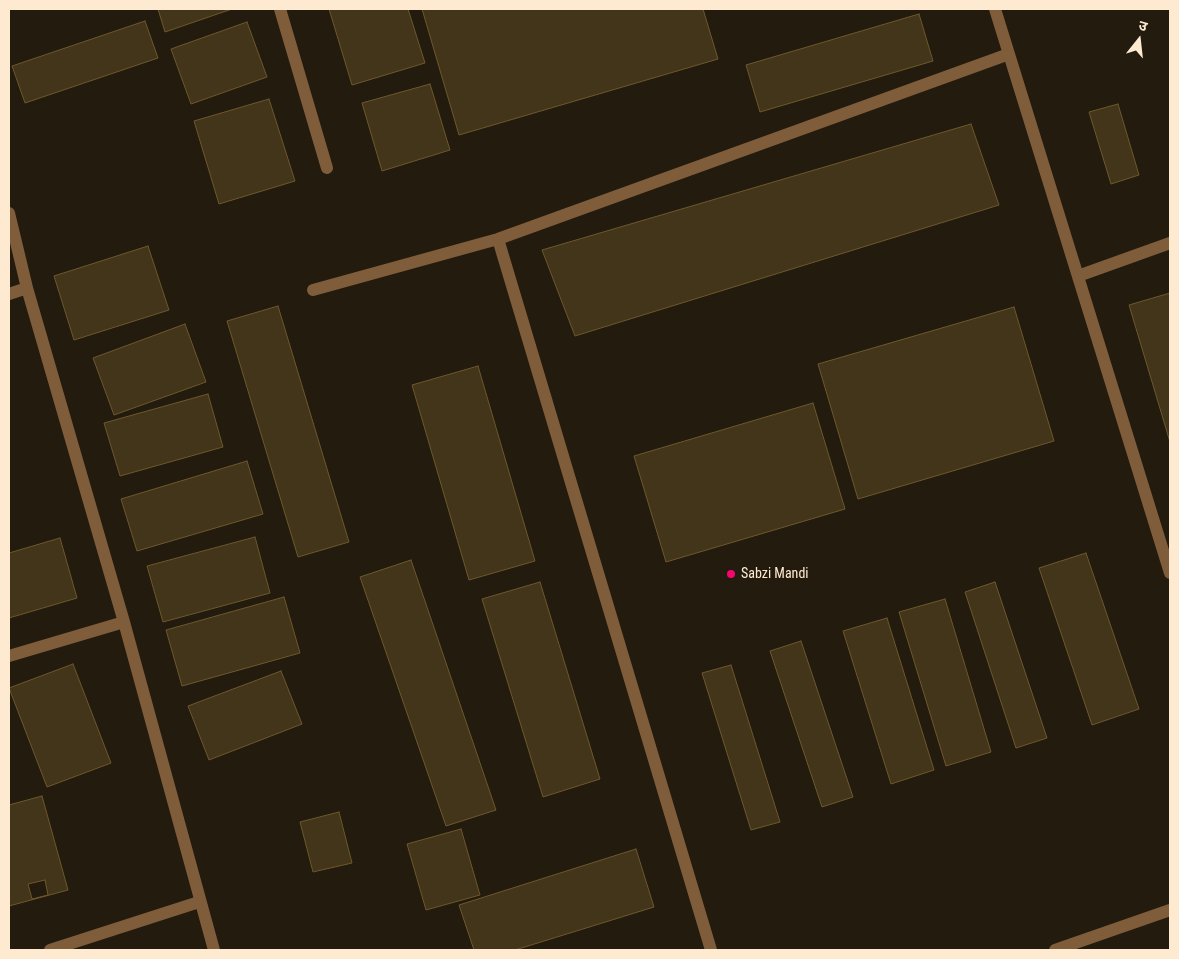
<!DOCTYPE html>
<html>
<head>
<meta charset="utf-8">
<style>
	body { margin:0 }
	#map { position:relative; width:1179px; height:959px; overflow:hidden; background:#221b0e; font-family:"Roboto Condensed","Noto Sans Devanagari",sans-serif }
	canvas { display:block }
	.frame { position:absolute; inset:0; border:10px solid #feead0; pointer-events:none }
	.north { position:absolute; left:1114px; top:15px; width:50px; height:50px; -webkit-text-stroke:4px #221b0e; paint-order:stroke; rotate:16deg; font-size:14px; font-weight:700; line-height:20px; text-align:center; color:#feead0 }
	.north::after { content:''; display:block; margin:auto; width:18px; height:22px; background:#feead0; clip-path:polygon(50% 0,100% 100%,50% 72%,0 100%) }
</style>
</head>
<body>
<div id="map">
<canvas width="1179" height="959"></canvas>
<div class="frame"></div>
<div class="north">उ</div>
</div>
<script>
const g = document.querySelector('canvas').getContext('2d');
g.lineJoin = 'round';
function fill(path, color) {
  g.fillStyle = color;
  g.fill(path, 'evenodd');
}
function toPath(rows) {
  const path = new Path2D();
  for (const r of rows) {
    path.moveTo(r[0], r[1]);
    for (let i = 2; i < r.length; i += 2) path.lineTo(r[i], r[i + 1]);
  }
  return path;
}
function strokePath(path, color, width, dash) {
  g.strokeStyle = color;
  g.lineWidth = width;
  g.lineCap = dash ? 'butt' : 'round';
  g.setLineDash(dash || []);
  g.stroke(path);
}
function write(font, color, halo, rows, align = 'center') {
  g.font = font + ' "Roboto Condensed",sans-serif';
  g.lineWidth = 4;
  g.setLineDash([]);
  g.textBaseline = 'middle';
  g.strokeStyle = halo;
  g.fillStyle = color;
  for (const [text, x, y, turn = 0] of rows) {
    g.save();
    g.translate(x, y);
    g.rotate((+turn || 0) * Math.PI / 180);
    g.textAlign = isNaN(turn) ? turn : align;
    if (halo) g.strokeText(text, 0, 0);
    g.fillText(text, 0, 0);
    g.restore();
  }
}
const building = toPath([
	[158,9,232,9,165,32,158,9],
	[329,9,408,9,425,63,352,85,329,9],
	[422,9,703,9,718,59,459,135,422,9],
	[919,14,933,61,760,112,746,65,919,14],
	[145,21,158,58,25,103,12,66,145,21],
	[247,22,267,77,191,104,171,49,247,22],
	[430,84,450,150,382,171,362,103,430,84],
	[269,99,295,181,219,204,194,121,269,99],
	[1118,104,1139,175,1111,184,1089,112,1118,104],
	[971,124,999,205,575,336,542,250,971,124],
	[148,246,169,310,74,340,54,276,148,246],
	[1170,293,1170,442,1129,305,1170,293],
	[278,306,349,542,298,557,227,321,278,306],
	[1014,307,1054,441,858,499,818,364,1014,307],
	[185,324,206,382,114,415,93,358,185,324],
	[478,366,535,561,469,580,412,385,478,366],
	[208,394,223,447,120,476,104,423,208,394],
	[813,403,845,509,666,562,634,456,813,403],
	[247,461,263,514,137,551,121,499,247,461],
	[255,537,270,593,163,622,147,566,255,537],
	[60,538,77,598,9,618,9,553,60,538],
	[1086,553,1139,709,1092,725,1039,568,1086,553],
	[411,560,496,810,446,826,360,577,411,560],
	[540,582,600,779,543,797,482,599,540,582],
	[995,582,1047,738,1016,748,965,592,995,582],
	[284,597,300,653,182,686,166,630,284,597],
	[945,599,991,752,946,766,899,612,945,599],
	[887,618,934,770,891,784,843,631,887,618],
	[801,641,853,797,822,807,770,651,801,641],
	[73,664,111,763,47,787,9,688,73,664],
	[731,665,780,822,751,830,702,673,731,665],
	[281,671,302,724,209,760,188,706,281,671],
	[42,796,68,890,9,906,9,805,42,796],
	[45,880,48,895,32,899,28,884,45,880],
	[339,812,352,863,313,872,300,822,339,812],
	[461,829,480,895,426,910,407,844,461,829],
	[636,849,654,907,515,950,474,950,459,905,636,849]
]);
fill(building, '#43351a');
strokePath(building, '#6e582d', 1);
strokePath(toPath([
	[280,9,327,168],
	[995,9,1170,573],
	[9,213,27,288,124,622,214,950],
	[498,239,711,950],
	[1078,276,1170,243],
	[313,290,498,239,1009,54],
	[9,294,27,288],
	[9,656,124,622],
	[50,950,199,902],
	[1055,950,1170,910]
]), '#805d3a', 12);
for (const [x, y, r, color] of [
	[731,574,5,"#f5056f"]
]) {
  const dot = new Path2D();
  dot.arc(x, y, r, 0, 2 * Math.PI);
  g.fillStyle = color;
  g.fill(dot);
  strokePath(dot, '#221b0e', 2);
}
write('14px', '#feead0', '#221b0e', [
	["Sabzi Mandi",741,574]
], 'left');
</script>
</body>
</html>
